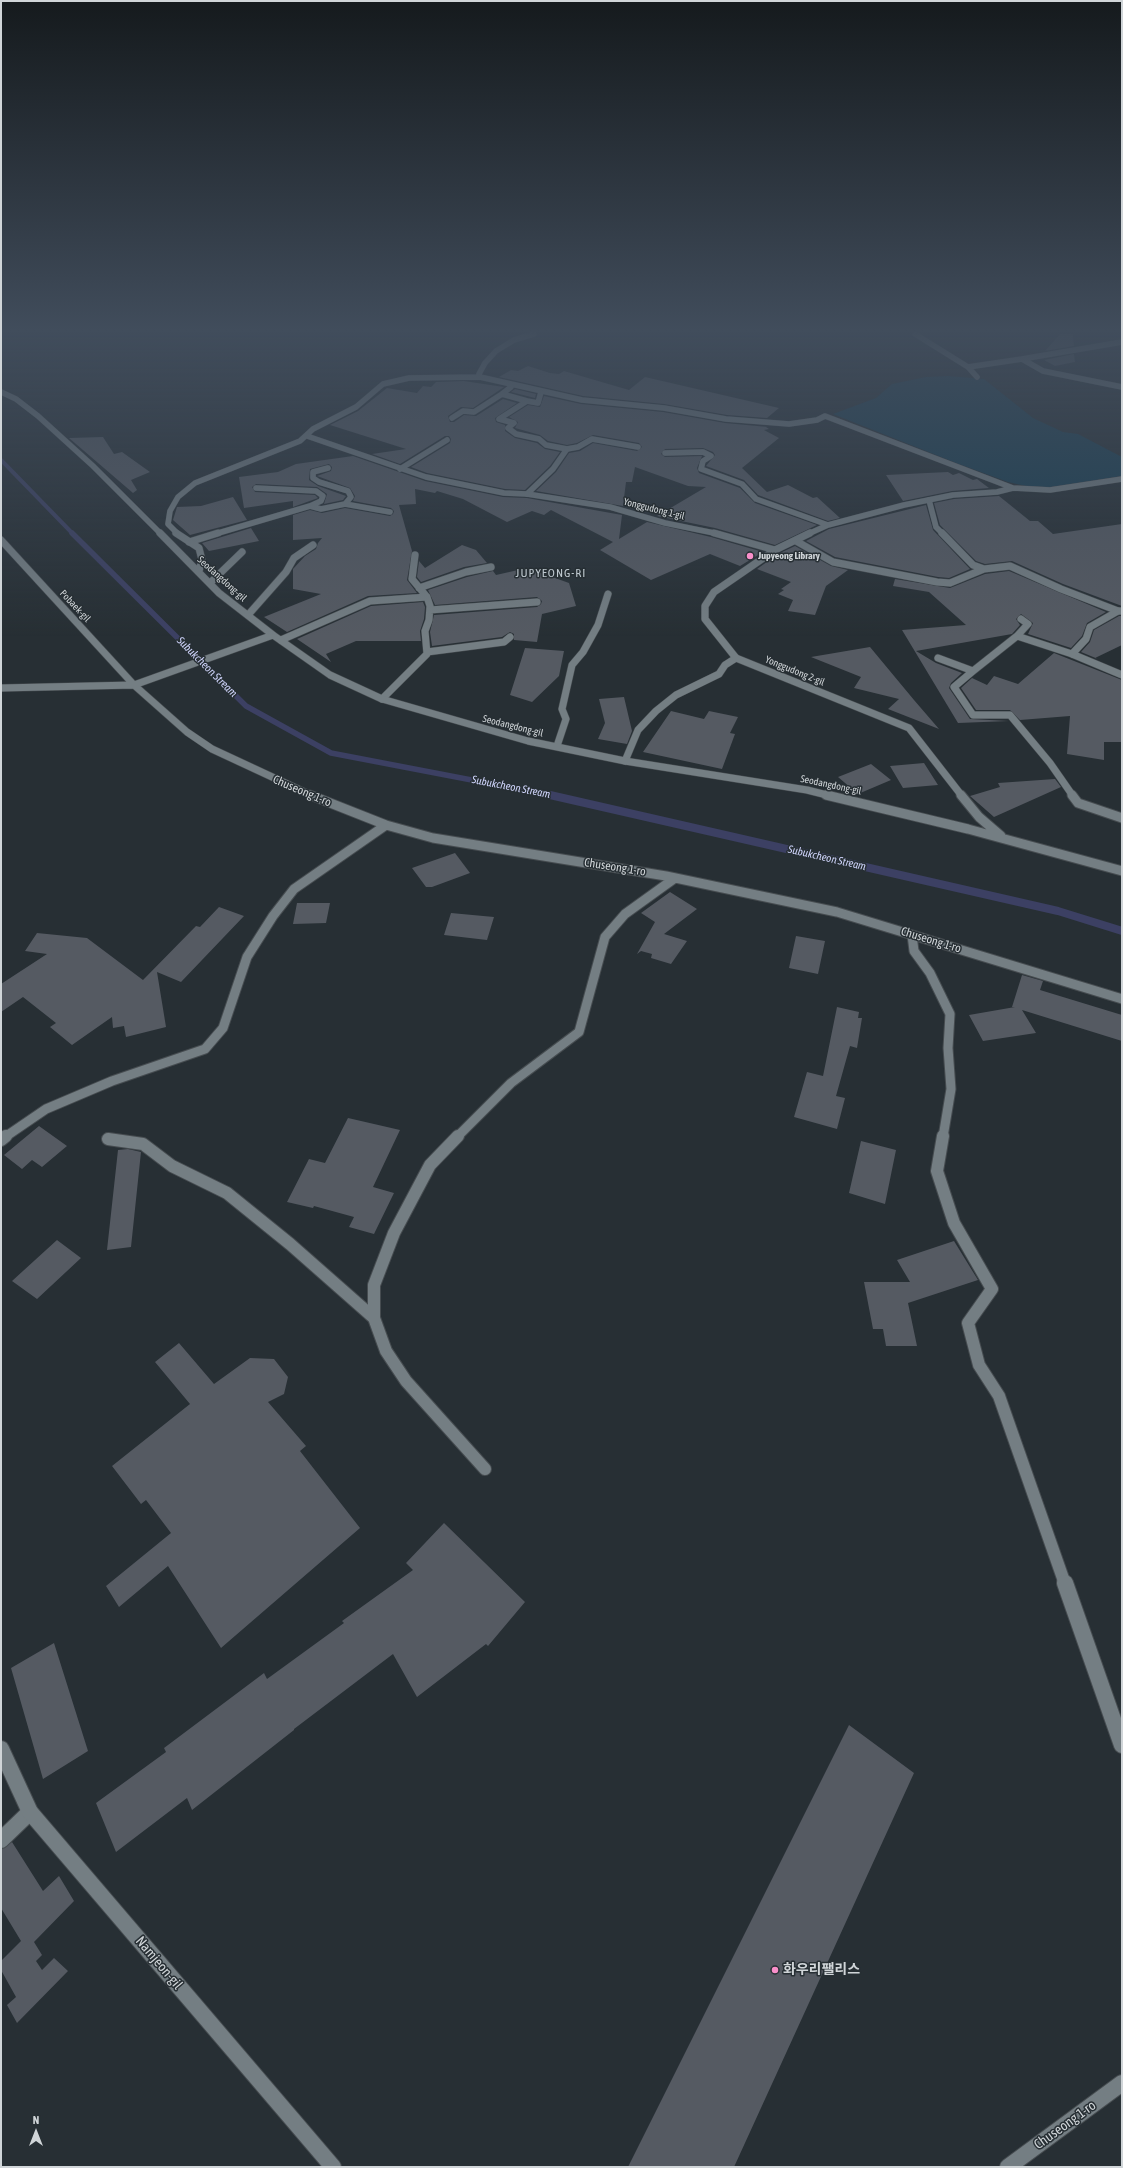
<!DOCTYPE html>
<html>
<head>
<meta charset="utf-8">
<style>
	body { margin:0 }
	#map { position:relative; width:1123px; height:2168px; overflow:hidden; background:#272f34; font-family:"Asap Condensed",sans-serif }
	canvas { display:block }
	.frame { position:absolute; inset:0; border:2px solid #d0d5d8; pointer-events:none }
	.north { position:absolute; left:16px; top:2112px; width:40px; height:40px; -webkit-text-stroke:3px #272f34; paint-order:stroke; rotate:0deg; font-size:11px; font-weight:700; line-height:16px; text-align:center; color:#d0d5d8 }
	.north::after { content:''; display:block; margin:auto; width:14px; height:18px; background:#d0d5d8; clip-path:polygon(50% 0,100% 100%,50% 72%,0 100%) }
</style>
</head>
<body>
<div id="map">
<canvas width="1123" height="2168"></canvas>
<div class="frame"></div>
<div class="north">N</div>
</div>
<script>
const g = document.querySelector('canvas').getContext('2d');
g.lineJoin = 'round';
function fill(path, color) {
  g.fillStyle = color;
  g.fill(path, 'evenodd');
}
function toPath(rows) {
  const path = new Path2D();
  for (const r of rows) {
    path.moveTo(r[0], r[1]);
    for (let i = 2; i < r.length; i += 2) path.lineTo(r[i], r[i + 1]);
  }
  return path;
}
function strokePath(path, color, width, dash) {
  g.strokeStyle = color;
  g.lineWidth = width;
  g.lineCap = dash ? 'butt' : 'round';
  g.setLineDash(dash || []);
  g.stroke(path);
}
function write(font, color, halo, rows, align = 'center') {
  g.font = font + ' "Asap Condensed","Noto Sans KR",sans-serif';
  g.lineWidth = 3;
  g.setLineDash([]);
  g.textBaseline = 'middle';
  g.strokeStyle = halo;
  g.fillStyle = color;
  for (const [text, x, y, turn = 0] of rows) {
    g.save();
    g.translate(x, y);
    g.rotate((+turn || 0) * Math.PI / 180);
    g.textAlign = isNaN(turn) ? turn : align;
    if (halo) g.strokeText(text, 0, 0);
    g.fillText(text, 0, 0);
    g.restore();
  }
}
fill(toPath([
	[948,376,984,379,1033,418,1063,432,1078,434,1122,457,1122,476,1039,489,1008,482,956,463,833,414,876,398,892,384,926,377]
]), '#163d51');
strokePath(toPath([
	[1,460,73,534]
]), '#3c4063', 4);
strokePath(toPath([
	[72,533,246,706,331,753,555,796]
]), '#3c4063', 5.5);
strokePath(toPath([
	[550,795,1058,911,1122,931]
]), '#3c4063', 8);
fill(toPath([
	[1060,334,1073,334,1074,346,1045,351],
	[1074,354,1075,362,1055,366,1044,360],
	[528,366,550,373,559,374,564,371,629,390,645,377,779,408,767,418,727,415,664,404,583,396,499,377,511,370,518,371],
	[464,381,504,387,473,408,461,407,448,416,450,422,454,422,464,415,476,416,503,399,517,403,495,418,496,422,505,425,505,431,515,438,537,443,545,449,560,452,550,466,525,490,505,489,427,473,411,467,450,443,451,439,449,436,445,436,400,464,372,454,406,449,330,425,358,411,387,388,417,393,423,386,431,387,436,382],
	[515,389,536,394,535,398,511,392],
	[544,396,581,404,663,412,725,423,768,427,766,427,769,429,764,430,779,438,742,468,767,492,788,485,813,498,817,497,840,518,828,521,758,495,744,480,706,466,715,455,713,452,703,448,665,449,661,454,665,457,702,456,697,468,699,473,740,488,755,503,817,525,775,545,715,528,657,516,706,487,688,486,635,467,632,482,626,482,623,506,536,491,556,472,569,453,580,451,593,443,637,451,642,447,639,443,593,435,577,443,567,445,548,441,540,435,515,428,518,422,509,417,528,405,540,407],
	[103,437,114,454,122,452,150,472,131,480,137,490,133,493,69,438],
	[353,456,425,481,503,497,527,498,622,515,619,539,647,522,711,537,763,552,740,566,710,554,651,580,600,550,613,542,551,510,544,515,532,511,507,522,463,499,437,491,435,493,415,489,416,504,399,505,412,551,407,580,417,593,368,596,287,632,264,617,321,594,293,589,293,569,305,556,316,549,318,543,322,538,293,540,293,515,310,510,322,513,345,508,390,516,393,514,394,511,391,508,353,501,355,496,350,488,317,476,331,471,332,467,329,464,310,469,309,480,318,486,346,496,343,500,324,504,327,494,317,487,256,484,252,487,255,492,315,495,318,498,293,507,293,501,244,508,239,477,278,472,296,464],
	[948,472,953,475,959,473,973,480,977,479,989,488,952,491,903,501,886,475],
	[999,496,1030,521,1038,521,1053,534,1122,524,1122,606,1063,584,1012,561,985,564,976,561,940,525,934,503,954,499],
	[233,497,247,520,190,535,173,520,177,507,201,506],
	[926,505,933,530,970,569,949,578,938,577,835,557,806,541,829,529],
	[251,528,259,541,209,551,202,543],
	[462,545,476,550,487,563,464,567,421,582,417,577,419,561,425,568],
	[795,546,831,566,848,570,826,586,815,615,788,611,793,600,778,594,784,590,781,589,791,582,757,569,778,554],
	[527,568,569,583,576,606,542,614,537,642,514,640,514,634,510,632,502,637,432,646,430,632,434,615,537,607,541,604,542,601,537,597,435,605,428,590,467,577,493,571,496,575],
	[1009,571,1106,612,1087,623,1082,636,1071,648,1028,634,1033,623,1021,614,1016,619,1020,625,1012,634,916,651,936,663,962,673,951,683,949,688,970,719,1009,721,958,723,902,630,966,625,929,592,893,586,895,579,950,588,985,574],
	[423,602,425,607,424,619,420,631,421,641,356,641,326,654,331,662,297,639,371,606],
	[1119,616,1122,616,1122,645,1095,658,1098,659,1081,652,1090,642,1094,630],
	[870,647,914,700,939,729,888,709,899,699,854,688,861,677,811,657],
	[525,648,564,651,559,676,532,702,510,695],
	[1054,653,1122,680,1122,742,1104,742,1104,760,1067,754,1070,716,1020,720,1010,710,976,710,961,688,972,678,987,685,994,676,1018,684],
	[624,697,632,731,627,744,598,739,605,723,599,699],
	[671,711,704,719,709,711,738,717,730,733,735,734,722,769,643,752],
	[924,763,938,785,903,788,890,766],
	[871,764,891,780,858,794,838,777],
	[1055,779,1061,787,994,817,970,796,1000,787,998,783],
	[455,853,470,873,432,887,426,887,412,868],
	[670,892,697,909,664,934,687,941,671,964,651,958,652,954,641,951,637,954,655,922,641,913],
	[297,903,330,903,326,923,293,924],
	[219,907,244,916,181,982,157,972,166,1027,126,1037,124,1026,113,1028,112,1017,72,1045,50,1027,56,1023,23,997,1,1012,1,984,47,954,25,951,37,933,87,938,143,980,196,926,200,927],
	[451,913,494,917,487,940,444,935],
	[796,936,825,941,818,974,789,968],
	[1022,975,1043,981,1040,990,1122,1015,1122,1041,1022,1010,1036,1033,983,1041,969,1015,1015,1007,1012,1007],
	[837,1007,859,1012,858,1018,862,1018,857,1048,850,1046,836,1096,845,1098,837,1129,794,1117,807,1072,823,1076],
	[348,1118,400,1130,373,1187,394,1193,374,1234,349,1227,354,1217,314,1206,313,1208,287,1202,309,1159,325,1163],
	[39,1126,67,1146,42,1167,32,1160,22,1169,4,1155],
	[861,1141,896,1150,885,1204,849,1193],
	[128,1149,141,1152,131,1247,107,1250,118,1150],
	[57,1240,81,1258,37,1299,12,1281],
	[954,1241,978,1280,908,1303,917,1346,886,1346,883,1329,873,1329,864,1282,910,1282,897,1260],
	[179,1343,214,1384,250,1358,274,1359,288,1377,284,1394,268,1402,306,1446,300,1451,360,1528,221,1648,168,1566,119,1607,106,1586,171,1533,146,1500,141,1504,112,1466,190,1404,155,1362],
	[444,1523,525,1602,488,1646,486,1644,417,1697,393,1654,294,1729,294,1730,192,1810,187,1798,116,1852,96,1803,166,1752,164,1748,264,1673,267,1679,344,1623,342,1621,413,1570,406,1563],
	[54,1643,88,1751,43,1779,11,1668],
	[849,1725,914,1773,734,2167,628,2167],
	[12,1842,43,1891,59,1876,74,1901,34,1942,42,1955,36,1961,42,1970,54,1958,68,1971,17,2023,7,2005,16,1997,1,1970,1,1961,21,1941,1,1908,1,1849]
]), '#555a62');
const laneFar3 = toPath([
	[510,385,511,387,502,394,527,401],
	[452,418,463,411,474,412,502,394],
	[400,469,447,440],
	[256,488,316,491,323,496,321,501,310,506],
	[527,494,553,469,567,449,546,445,539,439,516,434,508,428,514,423,499,419,527,401,538,403,541,392],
	[929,500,936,527,943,534],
	[345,504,390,512],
	[215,534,310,506,321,509,345,504,351,497,348,491,319,482,313,478,313,472,328,468]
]);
const laneFar2 = toPath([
	[942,533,973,565,984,569],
	[796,541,833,562,937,582,950,583,984,569,1010,566,1061,589,1118,611],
	[189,542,218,533],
	[210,583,242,552],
	[419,588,466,572,491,567],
	[430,610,537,602],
	[248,615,286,572,294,558,313,545],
	[1017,636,1072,654,1122,675],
	[281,640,370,601,427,597],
	[427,652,504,642,510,637],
	[938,658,973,671,1017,636,1028,624,1021,619],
	[973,671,954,687,973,715,1010,715,1050,763,1073,796],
	[382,699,427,654,425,631,429,620,430,606,427,597,412,579,415,555],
	[557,746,566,719,562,709,572,665,583,652,598,625,608,594],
	[625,761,638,730,656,711,676,695,719,674,725,665,736,658]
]);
const laneFar1 = toPath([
	[1072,795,1078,803,1122,818]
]);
const lane = toPath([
	[1,1840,30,1812]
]);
const streetFar4 = toPath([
	[915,334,968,367,977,377],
	[1022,359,1122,342],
	[968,367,1022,359,1043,371,1122,387],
	[480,377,582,400,664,408,726,419,789,424,817,420,825,416,1013,488],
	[1,392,16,399,38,416,93,466,161,534],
	[307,436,426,477,504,493,527,494,610,507,665,523,719,534],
	[567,449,578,447,592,439,638,447],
	[665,453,703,452,711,456,703,461,701,469,742,484,756,499,828,525],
	[178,534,168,524,170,511,178,497,195,483,300,441,313,429,356,407,383,384,409,378,480,377,479,374,485,363,496,351,514,340,534,334],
	[808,534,828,525,904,505,953,495,997,492,1013,488,1050,490,1122,479]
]);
const streetFar3 = toPath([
	[160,533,219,593,273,635,330,675,382,699,528,741,625,761,807,790,831,796],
	[176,533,199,548,202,560,199,571],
	[714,533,775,550],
	[810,533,775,550,714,592,705,606,705,619,736,658,909,728,962,796],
	[1,540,134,685,187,732,212,749,313,796],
	[1072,654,1086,639,1090,627,1118,611,1122,611],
	[1,688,134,685,273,635]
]);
const streetFar2 = toPath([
	[310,795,386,825,433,838,666,876,837,912,1122,999],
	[826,795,968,829,1122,871],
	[961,795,979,817,1001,836],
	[912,935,914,951,930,973,950,1014,948,1048,951,1089,943,1137],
	[5,1137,46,1109,112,1081,205,1049,223,1028,247,957,273,916,294,889,386,825],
	[457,1137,511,1083,579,1032,605,937,625,914,675,878]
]);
const streetFar1 = toPath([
	[458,1136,430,1165,394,1233,374,1285,374,1318,386,1351,406,1381,485,1469],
	[943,1136,937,1171,954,1223,992,1289,968,1323,979,1365,999,1396,1065,1584],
	[108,1139,143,1144,172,1166,227,1193,290,1244,374,1318],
	[1,1140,6,1136]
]);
const street = toPath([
	[1065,1583,1122,1745],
	[1,1749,30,1812,333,2167]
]);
const secondary = toPath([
	[1008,2167,1122,2083]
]);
strokePath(laneFar3, '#464c50', 6);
strokePath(laneFar2, '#464c50', 8);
strokePath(laneFar1, '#464c50', 11);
strokePath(lane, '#464c50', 18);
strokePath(streetFar4, '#464c50', 6);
strokePath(streetFar3, '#464c50', 8);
strokePath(streetFar2, '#464c50', 11);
strokePath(streetFar1, '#464c50', 14);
strokePath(street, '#464c50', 18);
strokePath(secondary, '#464c50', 18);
strokePath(laneFar3, '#747e83', 5.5);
strokePath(laneFar2, '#747e83', 7);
strokePath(laneFar1, '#747e83', 9);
strokePath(lane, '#747e83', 16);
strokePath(streetFar4, '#747e83', 5.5);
strokePath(streetFar3, '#747e83', 7);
strokePath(streetFar2, '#747e83', 9);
strokePath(streetFar1, '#747e83', 12);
strokePath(street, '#747e83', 16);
strokePath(secondary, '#747e83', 16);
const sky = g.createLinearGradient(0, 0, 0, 637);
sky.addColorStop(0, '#151a1d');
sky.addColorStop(0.52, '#414d5c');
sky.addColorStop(1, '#414d5c00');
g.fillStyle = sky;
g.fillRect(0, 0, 1123, 637);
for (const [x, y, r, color] of [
	[750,556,4,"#f98fca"],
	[775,1970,4,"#f98fca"]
]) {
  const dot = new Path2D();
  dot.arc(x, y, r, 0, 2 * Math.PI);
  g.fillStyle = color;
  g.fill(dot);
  strokePath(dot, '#272f34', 1.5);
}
write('10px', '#d0d5d8', '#272f34', [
	["Yonggudong 1-gil",654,509,14],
	["Seodangdong-gil",222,579,42],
	["Pobaek-gil",75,606,47],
	["Yonggudong 2-gil",795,671,22],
	["Seodangdong-gil",513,726,14],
	["Seodangdong-gil",831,785,12]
]);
write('bold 10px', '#d0d5d8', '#272f34', [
	["Jupyeong Library",758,556]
], 'left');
write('italic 11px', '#cfd4fb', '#272f34', [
	["Subukcheon Stream",207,667,45],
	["Subukcheon Stream",511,787,11],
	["Subukcheon Stream",827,858,13]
]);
g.letterSpacing = '1px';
write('12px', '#bec8cf', '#272f34', [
	["JUPYEONG-RI",551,573]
]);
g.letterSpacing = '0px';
write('12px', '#d0d5d8', '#272f34', [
	["Chuseong 1-ro",302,791,23],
	["Chuseong 1-ro",615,867,9],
	["Chuseong 1-ro",931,940,17]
]);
write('14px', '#d0d5d8', '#272f34', [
	["Namjeon-gil",159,1963,50],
	["Chuseong 1-ro",1065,2125,-36]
]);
write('bold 14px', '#d0d5d8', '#272f34', [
	["화우리팰리스",783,1970]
], 'left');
</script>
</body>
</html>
